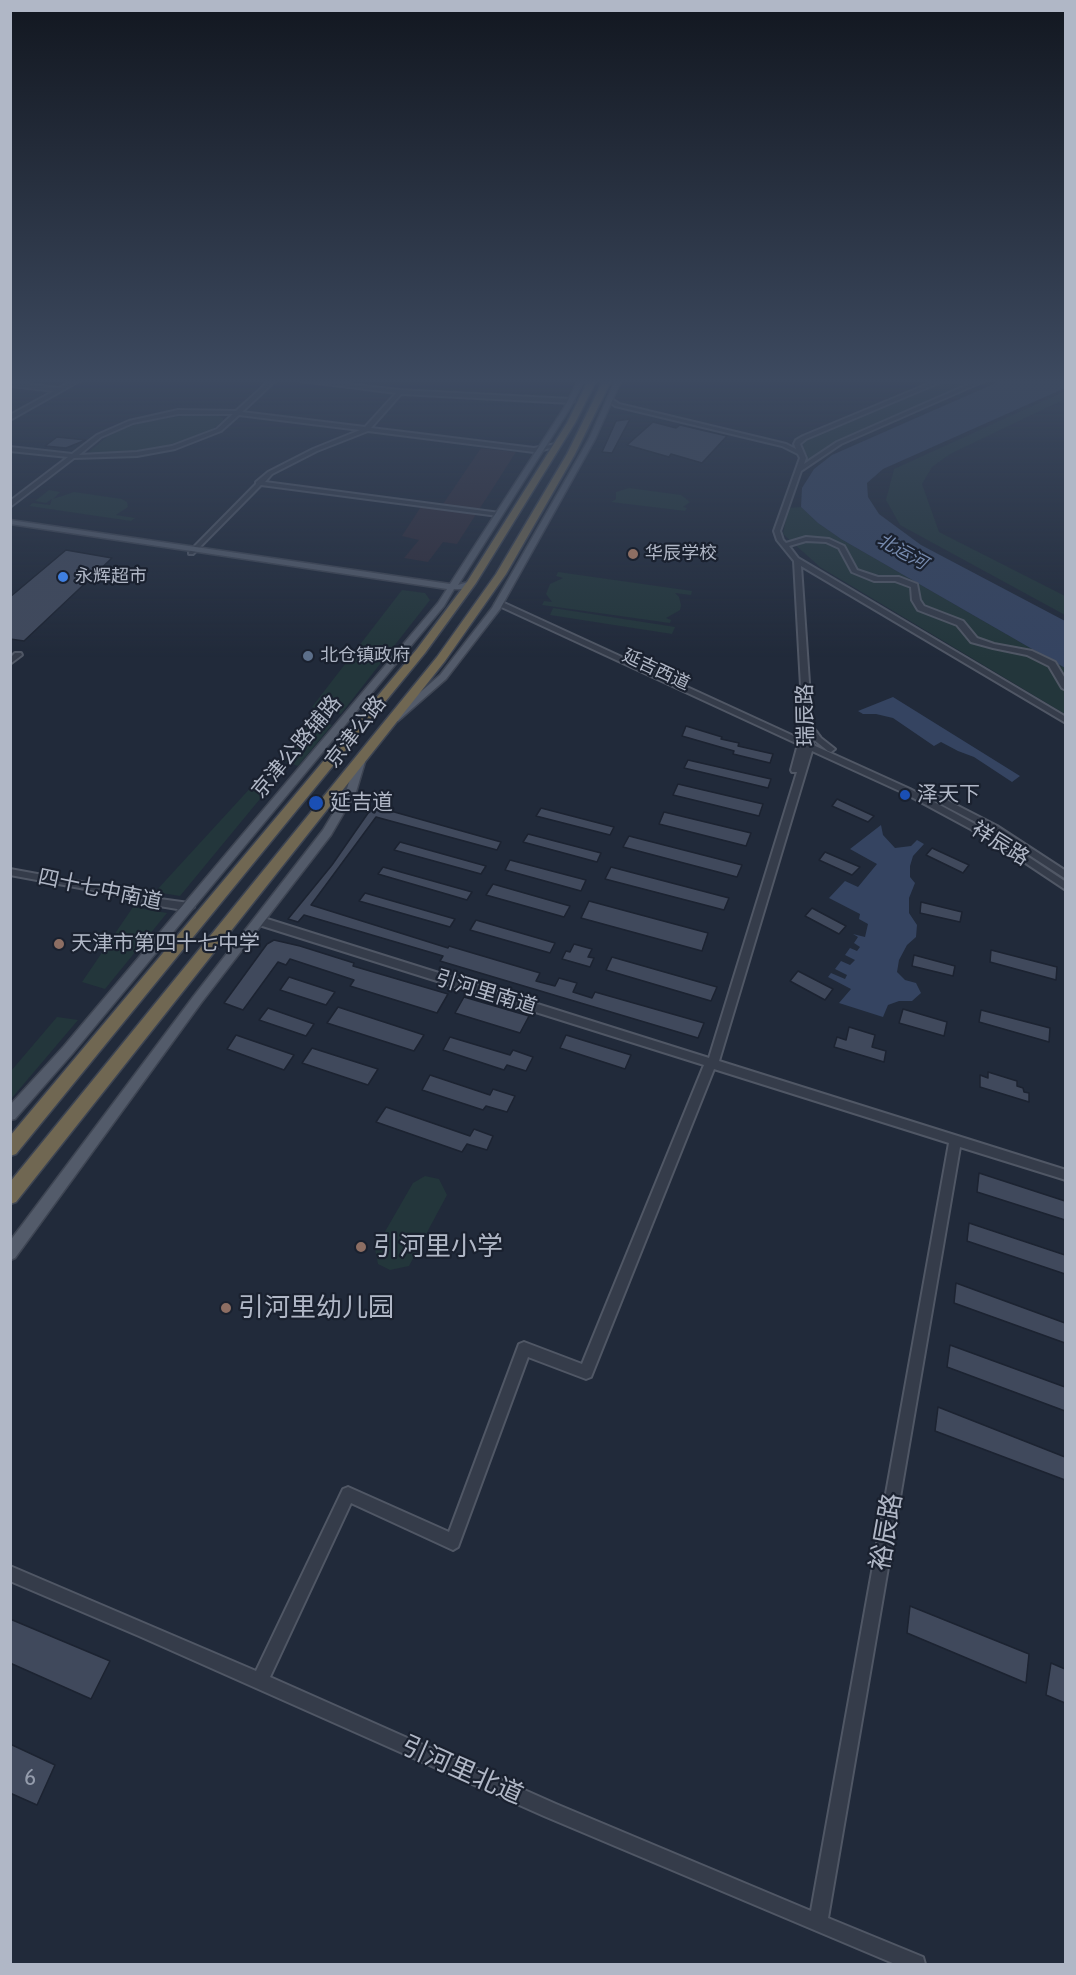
<!DOCTYPE html>
<html>
<head>
<meta charset="utf-8">
<style>
	body { margin:0 }
	#map { position:relative; width:1076px; height:1975px; overflow:hidden; background:#212a3a; font-family:Cabin,sans-serif }
	canvas { display:block }
	.frame { position:absolute; inset:0; border:12px solid #b0b7c6; pointer-events:none }
</style>
</head>
<body>
<div id="map">
<canvas width="1076" height="1975"></canvas>
<div class="frame"></div>
</div>
<script>
const g = document.querySelector('canvas').getContext('2d');
g.lineJoin = 'round';
function fill(path, color) {
  g.fillStyle = color;
  g.fill(path, 'evenodd');
}
function toPath(rows) {
  const path = new Path2D();
  for (const r of rows) {
    path.moveTo(r[0], r[1]);
    for (let i = 2; i < r.length; i += 2) path.lineTo(r[i], r[i + 1]);
  }
  return path;
}
function strokePath(path, color, width, dash) {
  g.strokeStyle = color;
  g.lineWidth = width;
  g.lineCap = dash ? 'butt' : 'round';
  g.setLineDash(dash || []);
  g.stroke(path);
}
function write(font, color, halo, rows, align = 'center') {
  g.font = font + ' Cabin,"Noto Sans SC",sans-serif';
  g.lineWidth = 4.5;
  g.setLineDash([]);
  g.textBaseline = 'middle';
  g.strokeStyle = halo;
  g.fillStyle = color;
  for (const [text, x, y, turn = 0] of rows) {
    g.save();
    g.translate(x, y);
    g.rotate((+turn || 0) * Math.PI / 180);
    g.textAlign = isNaN(turn) ? turn : align;
    if (halo) g.strokeText(text, 0, 0);
    g.fillText(text, 0, 0);
    g.restore();
  }
}
fill(toPath([
	[481,448,516,452,457,544,443,542,428,562,404,558,419,540,402,536,422,505,441,507]
]), '#302d3b');
fill(toPath([
	[947,381,978,381,838,442,807,460,808,456,802,448,805,440],
	[1065,391,1065,399,950,454,932,467,922,484,939,532,1065,596,1065,615,900,525,886,500,894,469],
	[195,414,217,415,223,418,223,421,208,433,176,445,130,452,94,454,89,452,109,435,125,428,143,422],
	[629,488,681,495,690,502,683,507,687,508,685,511,611,502,616,499,616,492],
	[49,490,60,492,53,499,74,492,122,499,127,502,128,507,116,515,135,518,131,521,29,506,33,503,50,505,52,499,46,503,35,501],
	[801,507,818,523,841,539,1065,668,1065,714,820,567,783,534,788,508],
	[558,572,692,591,691,595,675,593,679,597,681,605,680,610,666,618,671,620,670,623,542,605,544,601,552,602,546,594,550,584,563,578,556,576],
	[402,590,425,593,430,600,341,714,312,707],
	[553,608,675,627,672,634,550,615],
	[311,721,332,725,298,766,278,760],
	[254,784,269,788,180,896,155,892],
	[133,907,167,913,105,989,82,982],
	[57,1017,78,1020,11,1099,11,1071],
	[425,1176,439,1179,447,1195,409,1266,390,1270,378,1264,375,1249,413,1183]
]), '#23363b');
fill(toPath([
	[1000,381,1065,381,1065,388,883,469,867,483,868,497,879,514,921,545,1065,621,1065,668,841,539,818,523,801,507,802,488,814,469,832,455],
	[893,697,1020,776,1012,782,974,757,958,751,941,742,934,746,893,718,876,714,863,714,858,711],
	[881,825,883,835,895,848,911,846,917,840,924,844,913,856,910,866,910,877,915,883,909,898,909,913,917,925,916,937,907,945,899,960,897,972,905,980,916,983,921,993,912,1001,899,1001,888,1005,883,1017,839,1003,851,989,828,977,831,973,845,979,847,975,835,969,841,961,850,965,855,960,845,955,850,948,857,951,860,947,854,943,858,937,853,934,865,937,868,924,859,919,860,914,829,898,845,881,858,887,877,864,850,849]
]), '#354461');
const building = toPath([
	[630,419,612,453,602,452,616,421,630,419],
	[653,422,676,428,680,425,727,436,702,463,671,454,669,457,627,445,653,422],
	[57,437,86,440,66,448,45,446,57,437],
	[66,550,112,558,24,641,10,639,10,597,66,550],
	[686,726,722,737,721,739,739,743,738,746,773,754,770,763,733,754,734,751,682,736,686,726],
	[688,760,771,779,768,788,684,768,688,760],
	[678,784,763,804,759,816,673,795,678,784],
	[837,799,874,816,868,822,832,806,837,799],
	[373,806,501,842,497,850,376,817,311,905,448,948,449,946,540,973,536,981,555,986,559,978,577,983,573,992,592,998,595,992,704,1023,698,1038,440,961,443,956,355,930,304,915,298,922,288,919,332,865,373,806],
	[541,808,614,827,610,835,536,816,541,808],
	[664,812,751,833,746,846,659,824,664,812],
	[528,834,601,853,597,862,523,842,528,834],
	[629,836,742,865,737,877,623,847,629,836],
	[400,842,486,866,481,874,394,850,400,842],
	[932,848,969,865,963,873,926,855,932,848],
	[825,852,860,867,852,875,819,860,825,852],
	[510,860,586,880,581,891,505,870,510,860],
	[383,867,472,892,467,900,378,874,383,867],
	[611,867,729,898,724,910,605,879,611,867],
	[493,884,570,906,564,917,486,895,493,884],
	[365,893,455,919,450,927,359,901,365,893],
	[589,901,708,933,702,951,581,918,589,901],
	[921,902,962,912,960,922,920,913,921,902],
	[812,908,846,926,839,934,805,916,812,908],
	[476,920,555,943,550,953,470,930,476,920],
	[274,940,300,946,354,963,353,966,448,994,437,1013,350,986,354,980,290,959,286,965,278,962,243,1010,224,1003,267,944,274,940],
	[574,944,592,949,588,957,594,958,590,967,562,959,566,951,570,952,574,944],
	[991,950,1057,967,1056,980,990,962,991,950],
	[914,955,955,966,953,976,912,966,914,955],
	[612,957,717,987,711,1001,606,970,612,957],
	[798,971,833,989,825,1000,790,981,798,971],
	[289,977,335,992,326,1005,280,990,289,977],
	[464,997,529,1016,520,1033,455,1013,464,997],
	[338,1007,424,1035,414,1051,327,1023,338,1007],
	[268,1008,314,1024,306,1036,259,1020,268,1008],
	[903,1009,947,1022,944,1036,899,1023,903,1009],
	[981,1010,1050,1028,1049,1042,979,1022,981,1010],
	[849,1027,875,1035,872,1047,886,1051,884,1062,834,1047,837,1037,846,1040,849,1027],
	[236,1035,294,1055,284,1070,227,1049,236,1035],
	[566,1035,631,1055,625,1069,560,1048,566,1035],
	[450,1037,510,1055,513,1050,533,1057,526,1071,507,1065,504,1070,443,1050,450,1037],
	[312,1048,378,1069,368,1085,302,1063,312,1048],
	[988,1072,1017,1081,1017,1086,1023,1088,1024,1092,1029,1093,1029,1102,980,1087,980,1075,988,1078,988,1072],
	[430,1075,490,1095,493,1089,515,1096,507,1112,486,1106,483,1110,422,1090,430,1075],
	[386,1107,470,1136,474,1129,493,1136,487,1150,467,1144,462,1152,376,1122,386,1107],
	[979,1173,1065,1201,1065,1220,977,1192,979,1173],
	[969,1223,1065,1255,1065,1274,967,1241,969,1223],
	[956,1283,1065,1323,1065,1343,954,1303,956,1283],
	[950,1345,1065,1387,1065,1411,947,1367,950,1345],
	[938,1407,1065,1457,1065,1480,935,1431,938,1407],
	[910,1606,1029,1654,1026,1683,907,1633,910,1606],
	[10,1619,110,1661,91,1699,10,1663,10,1619],
	[1051,1663,1065,1669,1065,1703,1046,1695,1051,1663],
	[10,1744,55,1765,37,1805,10,1793,10,1744]
]);
fill(building, '#40495c');
strokePath(building, '#1c2331', 1.5);
const minor = toPath([
	[72,381,79,381,10,420,10,415,54,391,10,386,10,382,59,388,72,381],
	[269,381,275,381,242,412,365,427,396,393,301,381,320,381,400,390,571,399,574,401,571,403,401,394,371,428,534,448,556,444,559,446,534,452,368,431,317,451,272,474,265,482,500,513,501,514,498,516,261,485,193,554,189,554,189,552,256,484,256,482,268,472,313,449,360,430,239,415,221,431,175,449,137,456,74,458,10,507,10,501,68,457,10,451,10,447,72,454,97,435,129,421,178,410,236,411,269,381],
	[178,414,233,414,217,429,172,446,137,452,79,455,101,437,133,423,178,414],
	[935,381,943,381,806,439,800,444,806,458,804,464,837,442,976,381,984,381,841,444,801,471,780,531,783,540,786,543,806,537,829,539,844,546,857,570,878,577,899,577,917,584,920,600,924,606,963,621,977,638,994,644,1032,651,1055,662,1066,680,1066,690,1062,688,1049,666,1027,655,993,648,971,642,957,625,918,610,912,600,911,587,895,581,874,581,852,572,839,548,826,542,806,541,789,546,798,558,1066,717,1066,723,801,566,812,726,821,738,835,749,831,752,828,751,813,739,813,745,910,789,997,836,1066,882,1066,890,991,840,904,793,812,751,719,1061,1066,1170,1066,1180,960,1147,828,1918,923,1957,925,1964,895,1964,544,1816,139,1636,10,1581,10,1566,256,1671,343,1489,348,1487,449,1532,519,1344,524,1342,582,1364,704,1065,256,924,255,921,256,918,264,918,709,1058,797,772,792,772,791,770,798,744,495,604,502,602,798,738,799,724,803,722,794,561,777,540,774,531,800,458,798,454,782,446,615,406,607,400,612,399,619,404,786,444,796,449,794,444,796,440,803,436,935,381],
	[714,1069,949,1143,811,1911,556,1804,270,1677,351,1503,453,1550,458,1547,528,1357,586,1379,591,1377,714,1069],
	[15,653,21,653,22,655,10,664,10,658,15,653],
	[927,790,997,826,1066,871,1066,879,991,830,924,795,923,793,927,790],
	[10,869,125,890,138,896,189,903,194,907,189,911,136,902,123,896,10,875,10,869]
]);
const major = toPath([
	[578,381,584,381,570,408,458,585,471,581,474,581,474,585,462,589,454,589,444,606,72,1054,15,1119,10,1120,10,1105,64,1046,438,603,447,589,10,524,10,520,450,584,564,408,578,381],
	[615,381,621,381,595,439,500,609,446,679,398,721,392,721,392,717,440,675,492,608,589,439,615,381],
	[360,759,365,762,356,792,331,835,201,1003,15,1258,10,1260,10,1241,193,997,323,830,346,792,355,762,360,759]
]);
const highway = toPath([
	[588,381,596,381,575,423,476,583,425,653,16,1154,10,1156,10,1136,417,649,467,582,567,423,588,381],
	[603,381,611,381,575,454,506,574,445,661,16,1202,10,1204,10,1182,437,657,496,574,567,454,603,381]
]);
strokePath(minor, '#505765', 4);
strokePath(major, '#3e4553', 3);
strokePath(highway, '#3d4452', 3);
fill(minor, '#353c4a');
fill(major, '#535b6a');
fill(highway, '#706752');
const sky = g.createLinearGradient(0, 0, 0, 658);
sky.addColorStop(0, '#121720');
sky.addColorStop(0.58, '#3d4a60');
sky.addColorStop(1, '#3d4a6000');
g.fillStyle = sky;
g.fillRect(0, 0, 1076, 658);
for (const [x, y, r, color] of [
	[633,554,6,"#8d6e63"],
	[63,577,6,"#3f7fe0"],
	[308,656,6,"#5c6f8a"],
	[905,795,6,"#1a4fb4"],
	[316,803,8,"#1a4fb4"],
	[59,944,6,"#8d6e63"],
	[361,1247,6,"#8d6e63"],
	[226,1308,6,"#8d6e63"]
]) {
  const dot = new Path2D();
  dot.arc(x, y, r, 0, 2 * Math.PI);
  g.fillStyle = color;
  g.fill(dot);
  strokePath(dot, '#1a212f', 2);
}
write('italic 18px', '#778baf', '#1a212f', [
	["北运河",902,552,29]
]);
write('18px', '#b0b7c6', '#1a212f', [
	["华辰学校",645,554],
	["永辉超市",75,577],
	["北仓镇政府",320,656]
], 'left');
write('18px', '#b0b7c6', '#1a212f', [
	["延吉西道",656,670,25]
]);
write('21px', '#b0b7c6', '#1a212f', [
	["瑞辰路",806,715,-91],
	["京津公路",356,732,-52],
	["京津公路辅路",297,747,-50],
	["祥辰路",1000,844,32],
	["四十七中南道",100,890,12],
	["引河里南道",486,993,17]
]);
write('21px', '#b0b7c6', '#1a212f', [
	["泽天下",917,795],
	["延吉道",330,803],
	["天津市第四十七中学",71,944]
], 'left');
write('21px', '#949cac', null, [
	["6",30,1779]
]);
write('26px', '#b0b7c6', '#1a212f', [
	["引河里小学",373,1247],
	["引河里幼儿园",238,1308]
], 'left');
write('26px', '#b0b7c6', '#1a212f', [
	["裕辰路",887,1532,-80],
	["引河里北道",462,1771,24]
]);
</script>
</body>
</html>
